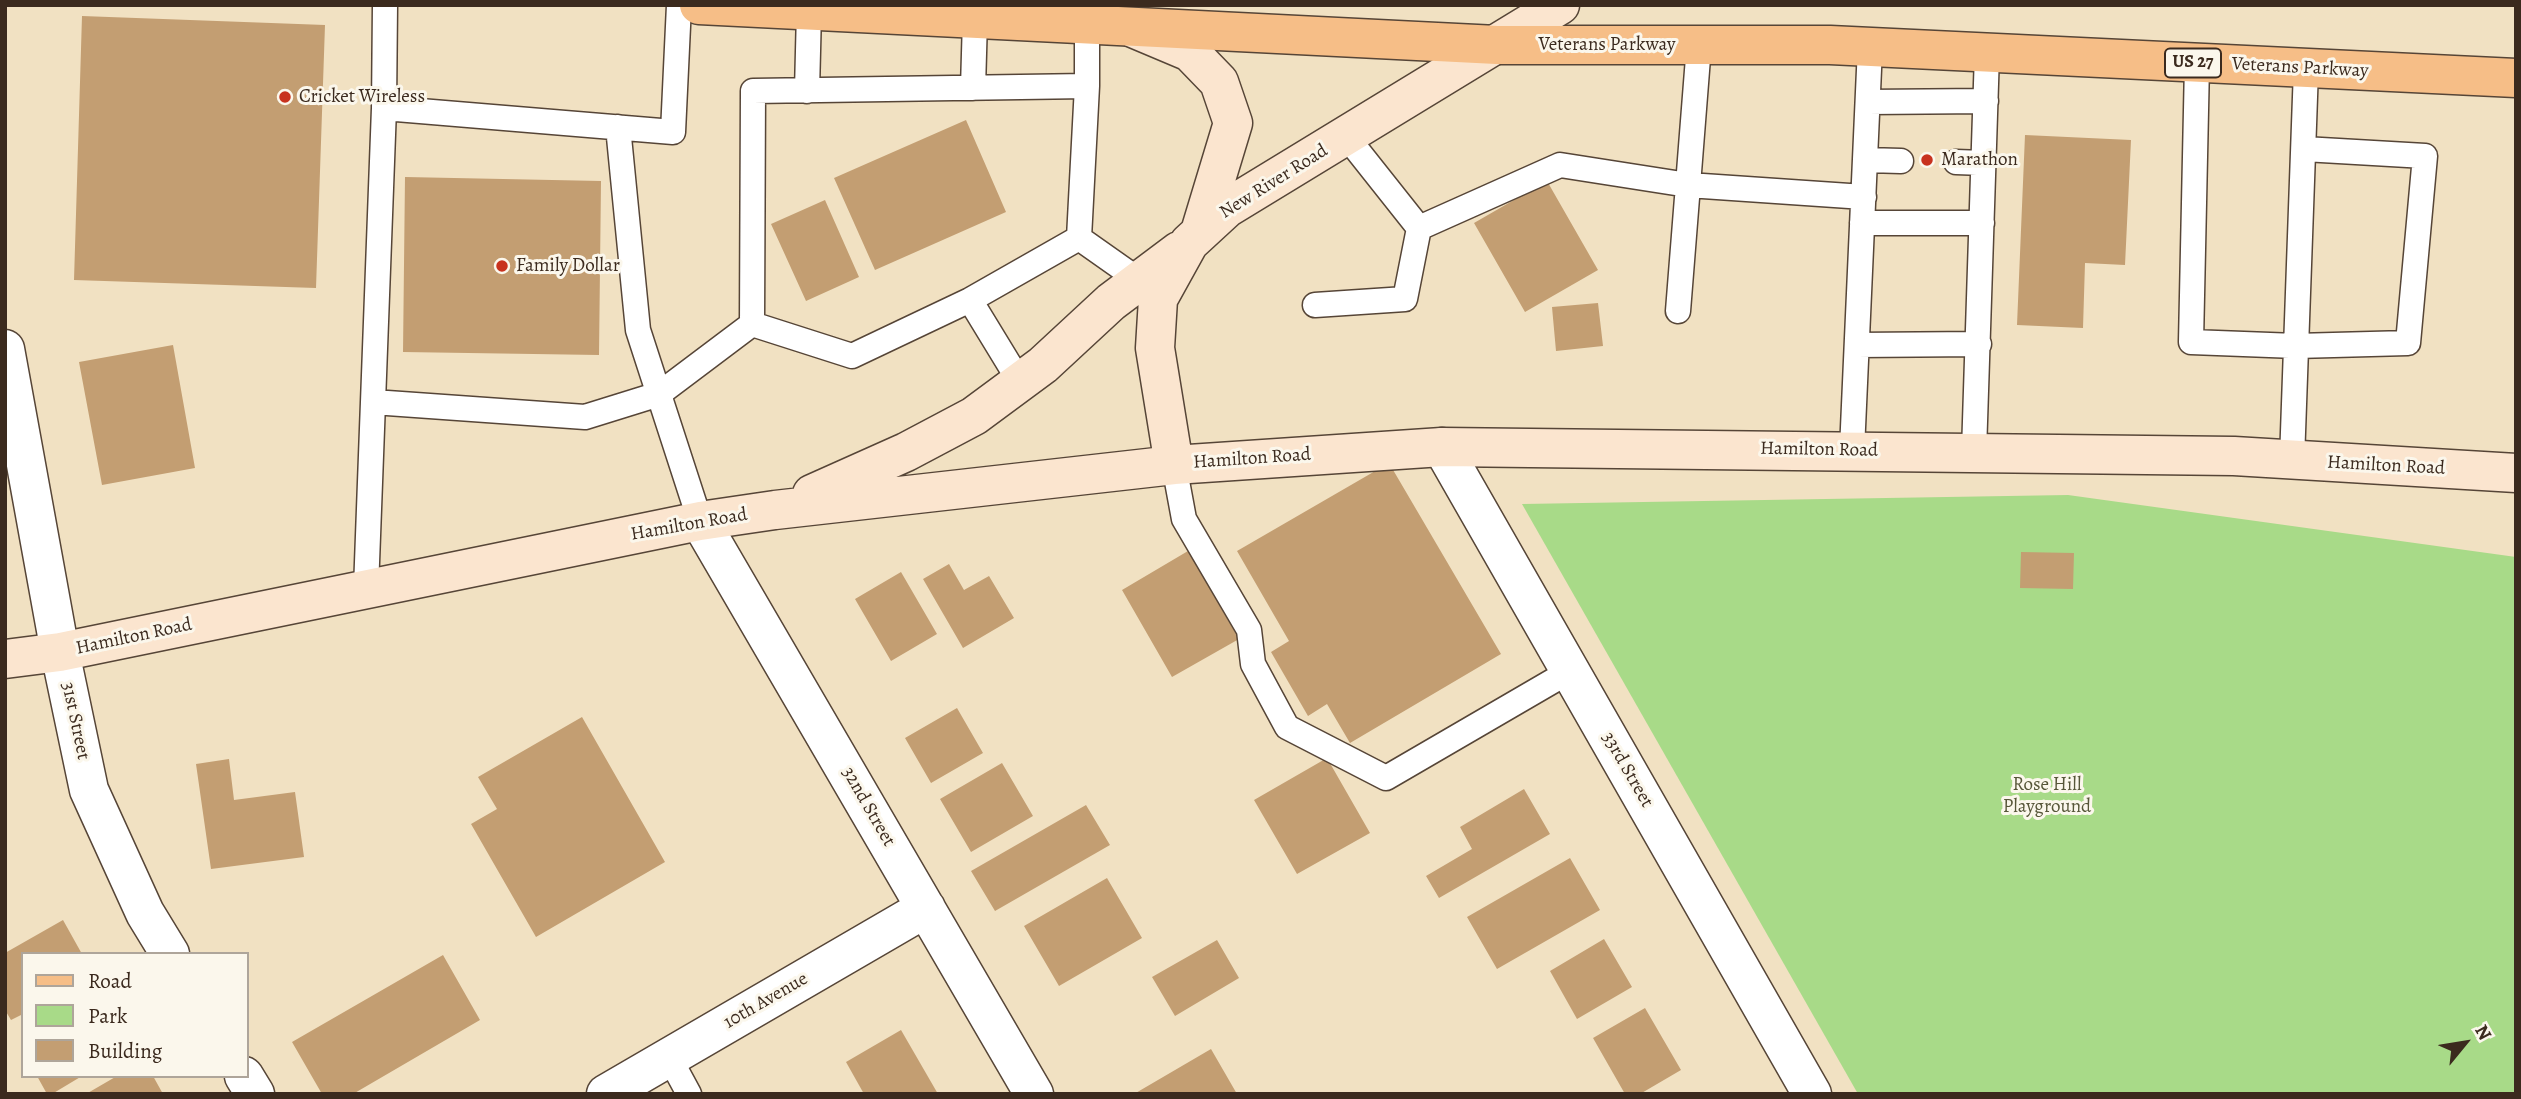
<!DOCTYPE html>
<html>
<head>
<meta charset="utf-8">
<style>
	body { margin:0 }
	#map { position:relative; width:2521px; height:1099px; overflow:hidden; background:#f1e1c2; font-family:Alegreya,serif }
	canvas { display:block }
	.frame { position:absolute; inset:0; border:7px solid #3b2a1e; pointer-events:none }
	.legend { position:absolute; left:21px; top:952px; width:228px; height:126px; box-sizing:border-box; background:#fbf7ec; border:2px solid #aea59a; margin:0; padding:9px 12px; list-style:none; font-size:21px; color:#3b2a1e }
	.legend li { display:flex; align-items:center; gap:14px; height:35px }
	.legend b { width:35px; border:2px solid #aea59a }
	.north { position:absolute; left:2430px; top:1008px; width:70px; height:70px; -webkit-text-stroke:5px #fbf7ec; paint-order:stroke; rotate:60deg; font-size:19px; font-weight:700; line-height:28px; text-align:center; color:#3b2a1e }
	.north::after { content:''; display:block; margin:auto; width:24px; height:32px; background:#3b2a1e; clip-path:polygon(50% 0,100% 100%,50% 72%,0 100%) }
</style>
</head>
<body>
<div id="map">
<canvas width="2521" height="1099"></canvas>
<div class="frame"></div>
<ul class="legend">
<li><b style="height:9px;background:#f6be87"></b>Road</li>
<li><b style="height:19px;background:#a8da88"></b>Park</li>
<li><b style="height:19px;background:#c39e72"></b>Building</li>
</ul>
<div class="north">N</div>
</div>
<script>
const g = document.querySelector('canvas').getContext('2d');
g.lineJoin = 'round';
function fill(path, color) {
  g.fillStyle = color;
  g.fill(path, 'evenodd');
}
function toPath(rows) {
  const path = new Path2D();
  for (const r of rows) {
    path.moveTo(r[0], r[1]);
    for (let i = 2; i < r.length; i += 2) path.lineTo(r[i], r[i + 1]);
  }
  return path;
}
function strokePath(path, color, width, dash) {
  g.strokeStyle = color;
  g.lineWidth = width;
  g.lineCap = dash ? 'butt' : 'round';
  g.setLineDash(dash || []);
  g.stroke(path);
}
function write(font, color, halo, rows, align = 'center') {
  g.font = font + ' Alegreya,serif';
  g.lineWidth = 6;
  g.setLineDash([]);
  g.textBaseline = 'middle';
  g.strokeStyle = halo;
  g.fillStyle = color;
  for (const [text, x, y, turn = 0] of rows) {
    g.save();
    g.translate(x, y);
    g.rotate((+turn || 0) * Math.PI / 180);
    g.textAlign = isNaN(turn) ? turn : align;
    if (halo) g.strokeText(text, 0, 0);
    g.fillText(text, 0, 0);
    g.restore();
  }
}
fill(toPath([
	[2068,495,2516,557,2516,1094,1858,1094,1522,504]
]), '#a8da88');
fill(toPath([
	[82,16,325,25,316,288,74,280],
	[966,120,1006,212,875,270,834,178],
	[2025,135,2131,140,2125,265,2085,263,2083,328,2017,325],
	[405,177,601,181,599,355,403,352],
	[1547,181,1598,270,1525,312,1474,223],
	[825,200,859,277,806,301,771,224],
	[1598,303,1603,346,1556,351,1552,307],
	[173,345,195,468,102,485,79,362],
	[1389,463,1501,654,1350,743,1327,704,1308,716,1271,652,1289,641,1237,551],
	[1188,551,1239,639,1172,677,1122,590],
	[2021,552,2074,553,2073,589,2020,588],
	[949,564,964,590,989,576,1014,618,963,648,923,579],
	[901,572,937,634,891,661,855,599],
	[957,708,983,753,931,783,905,738],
	[582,717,665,862,536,937,471,824,497,809,478,777],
	[1327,758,1370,833,1297,874,1254,800],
	[229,759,234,800,295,792,304,857,211,869,196,764],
	[1002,763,1033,816,971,852,940,799],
	[1524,789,1550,834,1439,898,1426,876,1472,849,1460,827],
	[1086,805,1110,845,995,911,971,871],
	[1570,858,1600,910,1497,969,1467,917],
	[1107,878,1142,938,1059,986,1024,926],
	[63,920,82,954,23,954,23,1014,11,1020,5,1010,5,953],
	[1604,939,1632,987,1577,1019,1550,971],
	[1217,940,1239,978,1175,1016,1152,977],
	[443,955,480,1020,353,1094,322,1094,292,1042],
	[1645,1008,1681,1070,1640,1094,1625,1094,1593,1038],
	[901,1030,938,1094,864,1094,846,1062],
	[1211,1049,1237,1094,1134,1094],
	[37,1076,82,1076,52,1094,47,1094],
	[117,1076,153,1076,163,1094,86,1094]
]), '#c39e72');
const lane = toPath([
	[385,5,384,108,673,132,679,5],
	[1087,25,1087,86,1079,238,970,300,852,356,752,324,753,91,1087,86],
	[2197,64,2191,342,2296,346,2408,343,2425,156,2304,149],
	[973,88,975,19],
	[807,91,809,11],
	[1868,102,1986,101],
	[618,127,638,330,700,521],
	[1346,136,1419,228,1560,165,1688,185,1699,45],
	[1866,160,1901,161],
	[1956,162,1984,163],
	[1862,223,1982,223],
	[1079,238,1140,281],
	[970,300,1020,382],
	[1315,305,1405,299,1419,228],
	[1678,311,1688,185,1864,197],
	[1857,345,1979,344],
	[373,402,585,417,659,394,752,324],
	[1852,450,1870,47],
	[1974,452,1987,53],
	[2292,460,2306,69],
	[1174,465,1184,519,1249,630,1253,664,1287,727,1386,778,1570,671],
	[366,589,384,108],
	[669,1057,689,1094]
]);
const street = toPath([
	[5,349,60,652,89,790,145,913,170,954],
	[1442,447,1812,1094],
	[700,521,1034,1094],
	[244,1076,255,1094],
	[606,1094,926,908]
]);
const secondary = toPath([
	[1133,28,1190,52,1219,82,1233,123,1200,232],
	[1174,465,1155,348,1158,299,1189,243,1227,208,1560,5],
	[812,494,906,452,974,416,1043,365,1111,302,1179,251],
	[5,659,60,652,700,521,775,510,1174,465,1442,447,2234,456,2516,473]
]);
const primary = toPath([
	[699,5,1497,45,1830,45,2516,78]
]);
strokePath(lane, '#564537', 27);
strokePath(street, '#564537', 41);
strokePath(secondary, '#564537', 41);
strokePath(primary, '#564537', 41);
strokePath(lane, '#fff', 24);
strokePath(street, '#fff', 38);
strokePath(secondary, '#fbe5cf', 38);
strokePath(primary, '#f6be87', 38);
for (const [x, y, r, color] of [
	[285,97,7,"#c8321e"],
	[1927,160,7,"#c8321e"],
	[502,266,7,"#c8321e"]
]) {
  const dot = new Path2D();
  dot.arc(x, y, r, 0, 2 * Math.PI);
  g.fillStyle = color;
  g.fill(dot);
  strokePath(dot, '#fbf7ec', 2.5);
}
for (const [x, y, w] of [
	[2193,63,56]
]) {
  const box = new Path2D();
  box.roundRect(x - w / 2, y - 14.5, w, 29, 5);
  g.fillStyle = '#fbf7ec';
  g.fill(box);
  strokePath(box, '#3b2a1e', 2);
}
write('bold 18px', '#3b2a1e', null, [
	["US 27",2193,63]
]);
write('19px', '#3b2a1e', '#fbf7ec', [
	["Veterans Parkway",1607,45],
	["Veterans Parkway",2300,68,3],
	["New River Road",1274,182,-32],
	["Hamilton Road",1819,450,1],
	["Hamilton Road",1252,459,-4],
	["Hamilton Road",2386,466,3],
	["Hamilton Road",689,525,-10],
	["Hamilton Road",134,637,-12],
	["31st Street",75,721,78],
	["33rd Street",1627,770,60],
	["32nd Street",868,807,60],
	["10th Avenue",766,1001,-30]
]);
write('19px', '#3b2a1e', '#fbf7ec', [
	["Cricket Wireless",299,97],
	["Marathon",1941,160],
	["Family Dollar",516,266]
], 'left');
write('19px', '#565638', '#fbf7ec', [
	["Rose Hill",2047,785],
	["Playground",2047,807]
]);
</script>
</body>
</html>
